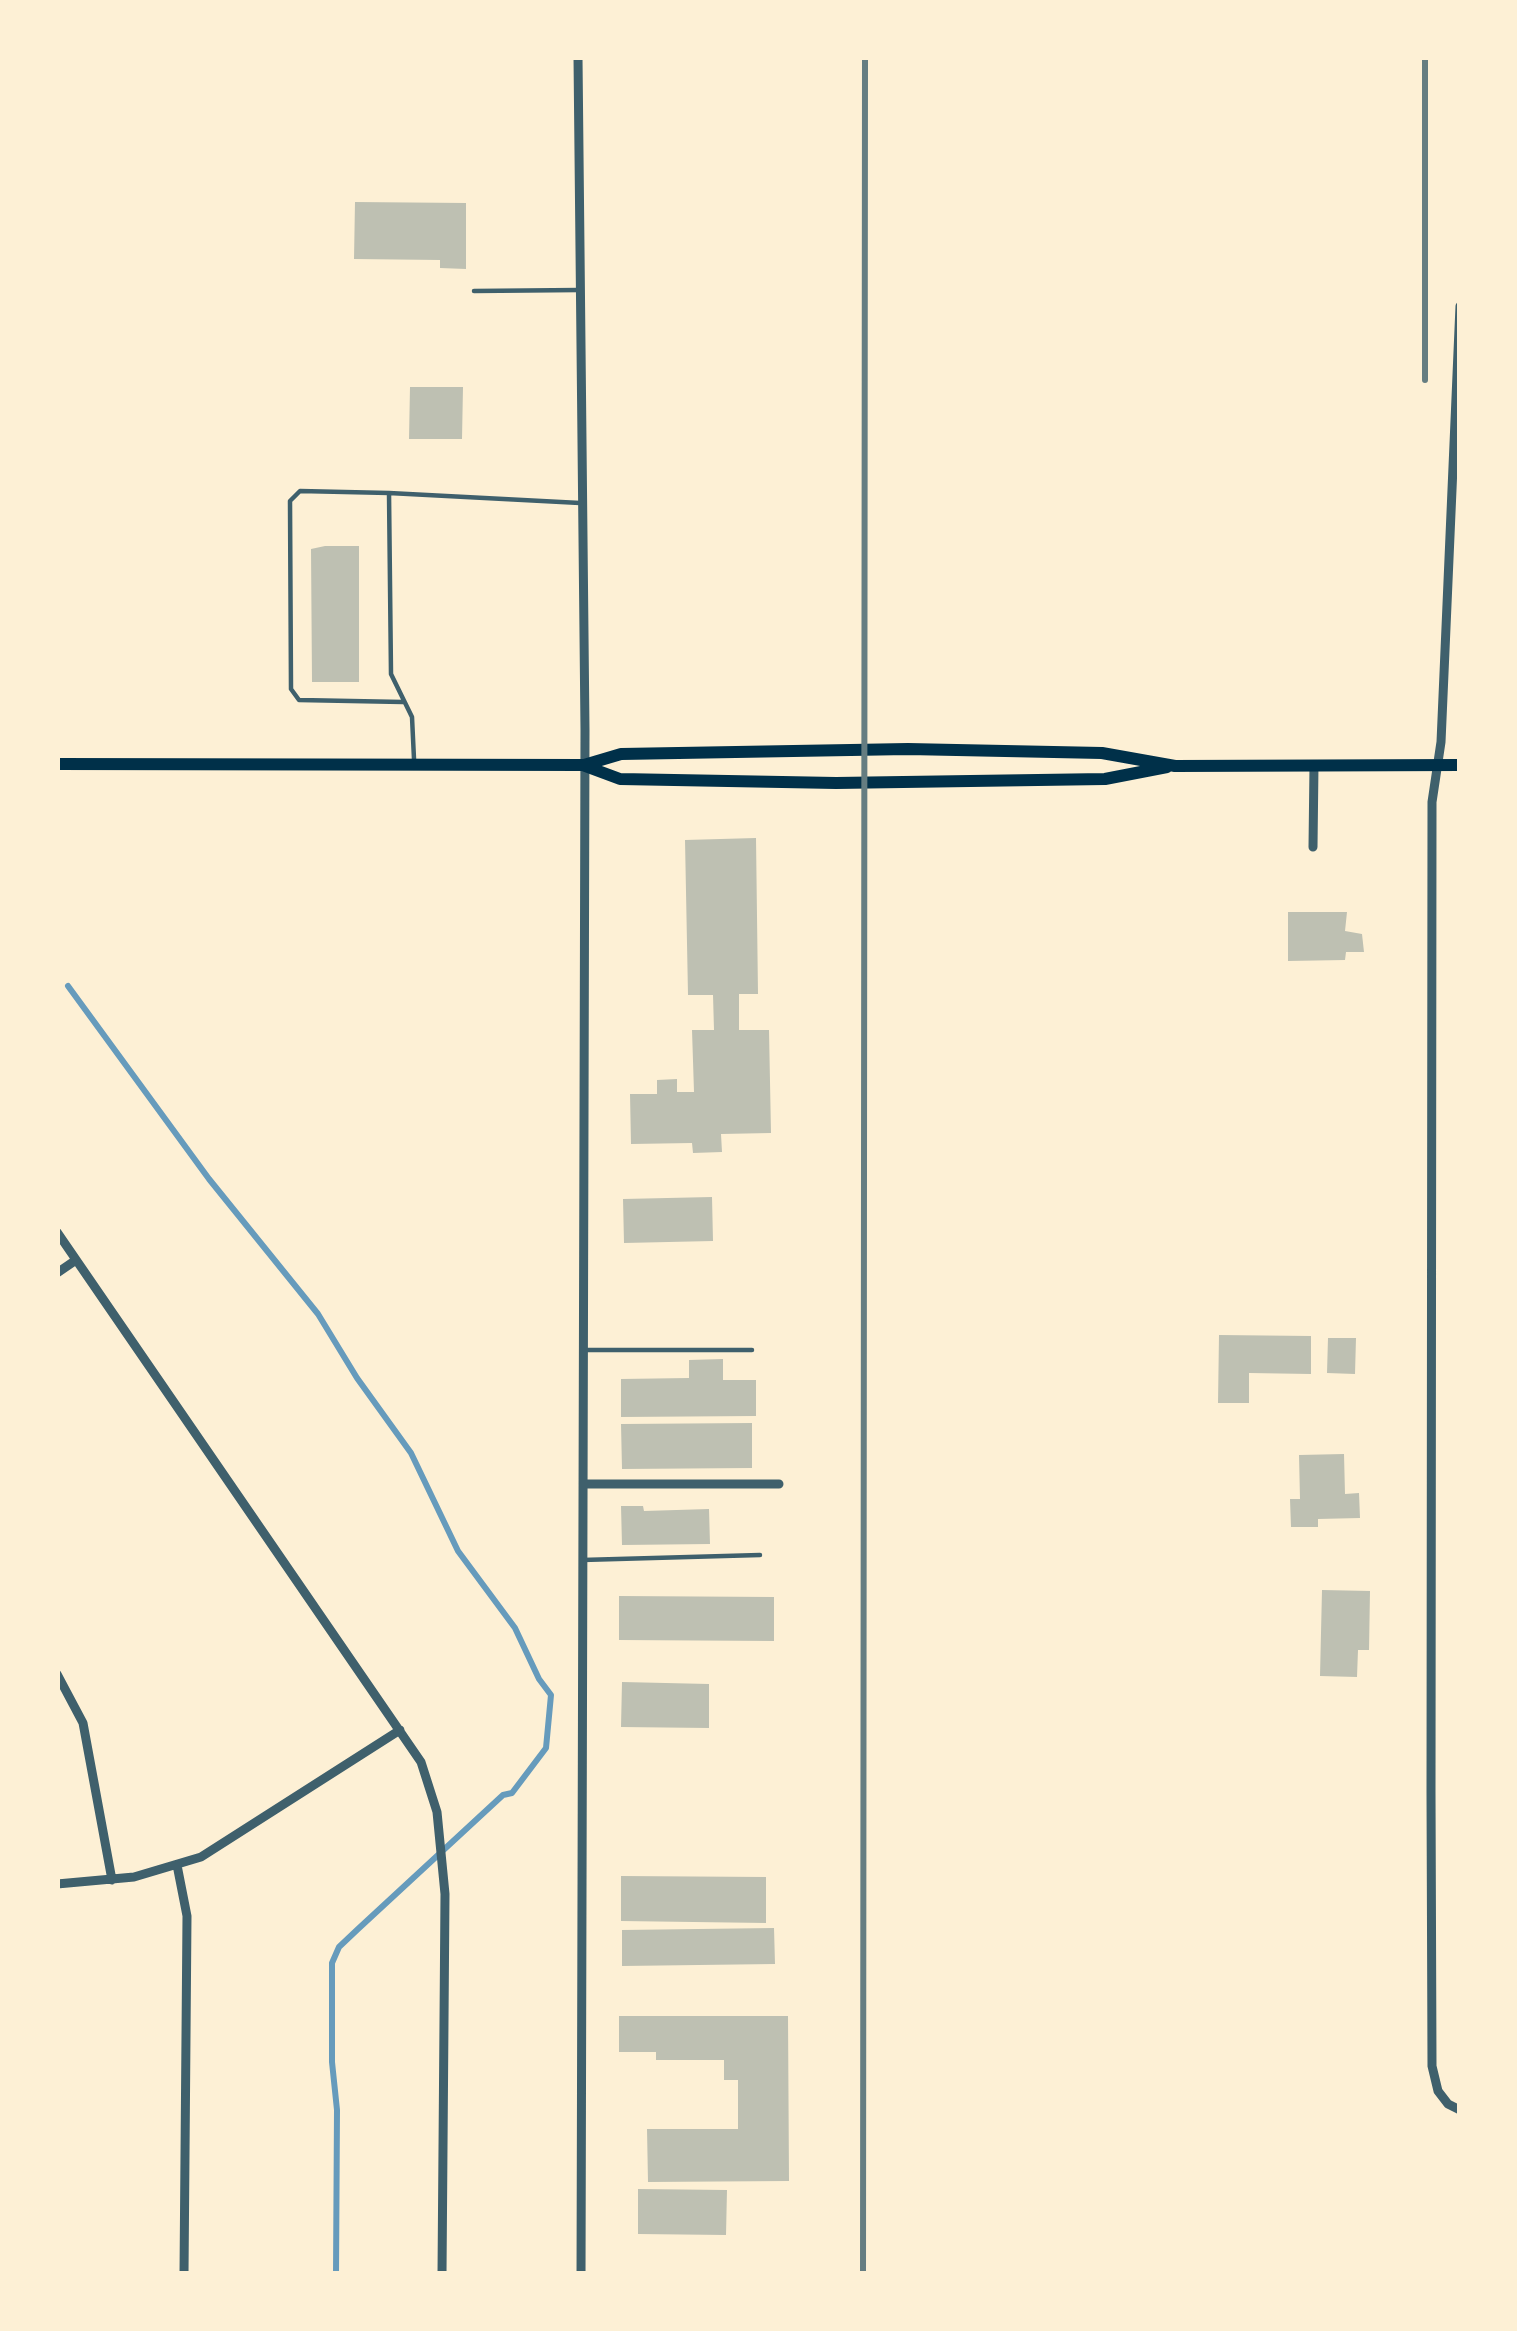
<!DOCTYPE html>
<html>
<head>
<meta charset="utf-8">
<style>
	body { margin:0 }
	#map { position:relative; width:1517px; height:2331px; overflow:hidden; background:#fdf0d5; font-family:Karla,sans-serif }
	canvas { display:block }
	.frame { position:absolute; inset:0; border:60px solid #fdf0d5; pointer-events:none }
</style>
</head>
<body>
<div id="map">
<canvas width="1517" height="2331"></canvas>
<div class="frame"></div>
</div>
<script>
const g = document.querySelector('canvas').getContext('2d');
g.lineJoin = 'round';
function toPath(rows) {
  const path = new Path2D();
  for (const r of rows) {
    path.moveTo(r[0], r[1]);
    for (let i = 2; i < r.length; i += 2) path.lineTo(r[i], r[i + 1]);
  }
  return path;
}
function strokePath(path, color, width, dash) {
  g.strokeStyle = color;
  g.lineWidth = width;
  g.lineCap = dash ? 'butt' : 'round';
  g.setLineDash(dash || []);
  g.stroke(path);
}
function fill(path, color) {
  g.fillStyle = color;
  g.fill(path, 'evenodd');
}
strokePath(toPath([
	[68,986,209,1179,318,1314,357,1378,411,1453,458,1551,515,1628,539,1679,551,1695,546,1748,512,1793,503,1795,358,1929,339,1947,332,1963,332,2062,337,2110,336,2274]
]), '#669bbc', 6);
fill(toPath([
	[355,202,466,203,466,269,440,268,440,260,354,259],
	[410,387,463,387,462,439,409,439],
	[325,546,359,546,359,682,312,682,311,549],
	[756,838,758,994,739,994,739,1030,769,1030,771,1133,721,1134,722,1152,693,1153,692,1143,631,1144,630,1094,657,1094,657,1080,677,1079,677,1092,694,1092,692,1030,714,1030,713,995,688,995,685,840],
	[1288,912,1347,912,1345,931,1362,934,1364,952,1346,952,1345,960,1288,961],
	[712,1197,713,1241,624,1243,623,1199],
	[1219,1335,1311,1336,1311,1374,1249,1373,1249,1403,1218,1403],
	[1328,1338,1356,1338,1355,1374,1327,1373],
	[723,1359,723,1380,756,1380,756,1416,621,1417,621,1379,689,1378,689,1360],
	[752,1423,752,1468,622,1469,621,1424],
	[1344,1454,1345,1494,1359,1493,1360,1518,1318,1519,1318,1527,1291,1527,1290,1499,1300,1499,1299,1455],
	[621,1506,643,1506,644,1511,709,1509,710,1544,622,1545],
	[1322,1590,1370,1591,1369,1650,1358,1650,1357,1677,1320,1676],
	[619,1596,774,1597,774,1641,619,1640],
	[622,1682,709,1684,709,1728,621,1727],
	[621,1876,766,1877,766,1923,621,1921],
	[774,1928,775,1964,622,1966,622,1930],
	[619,2016,788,2016,789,2181,648,2182,647,2129,738,2129,738,2080,724,2080,724,2060,656,2060,656,2052,619,2052],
	[638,2189,727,2190,726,2235,638,2234]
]), '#bec0b2');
strokePath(toPath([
	[474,291,579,290],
	[389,493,300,491,290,501,291,689,299,700,403,702],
	[414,759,412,717,391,674,389,493,580,503],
	[583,1350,752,1350],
	[582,1560,760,1555]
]), '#3f606c', 4.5);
strokePath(toPath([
	[578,57,585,730,581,2274],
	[1460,306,1441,742,1432,802,1431,1791,1432,2066,1438,2091,1448,2104,1460,2110],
	[1313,847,1314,765],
	[57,1232,421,1762,437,1812,445,1894,442,2274],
	[57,1273,76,1260],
	[583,1484,779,1484],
	[57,1674,83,1723,112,1880],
	[177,1865,187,1916,184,2274],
	[57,1884,134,1877,201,1857,400,1730]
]), '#3f606c', 9);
strokePath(toPath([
	[57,764,584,765,621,754,908,749,1102,753,1175,766,1460,765],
	[585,766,620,779,836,783,1105,779,1167,767]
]), '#003049', 12);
strokePath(toPath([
	[1425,380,1425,57],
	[863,2274,865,57]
]), '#657d81', 6);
</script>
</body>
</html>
